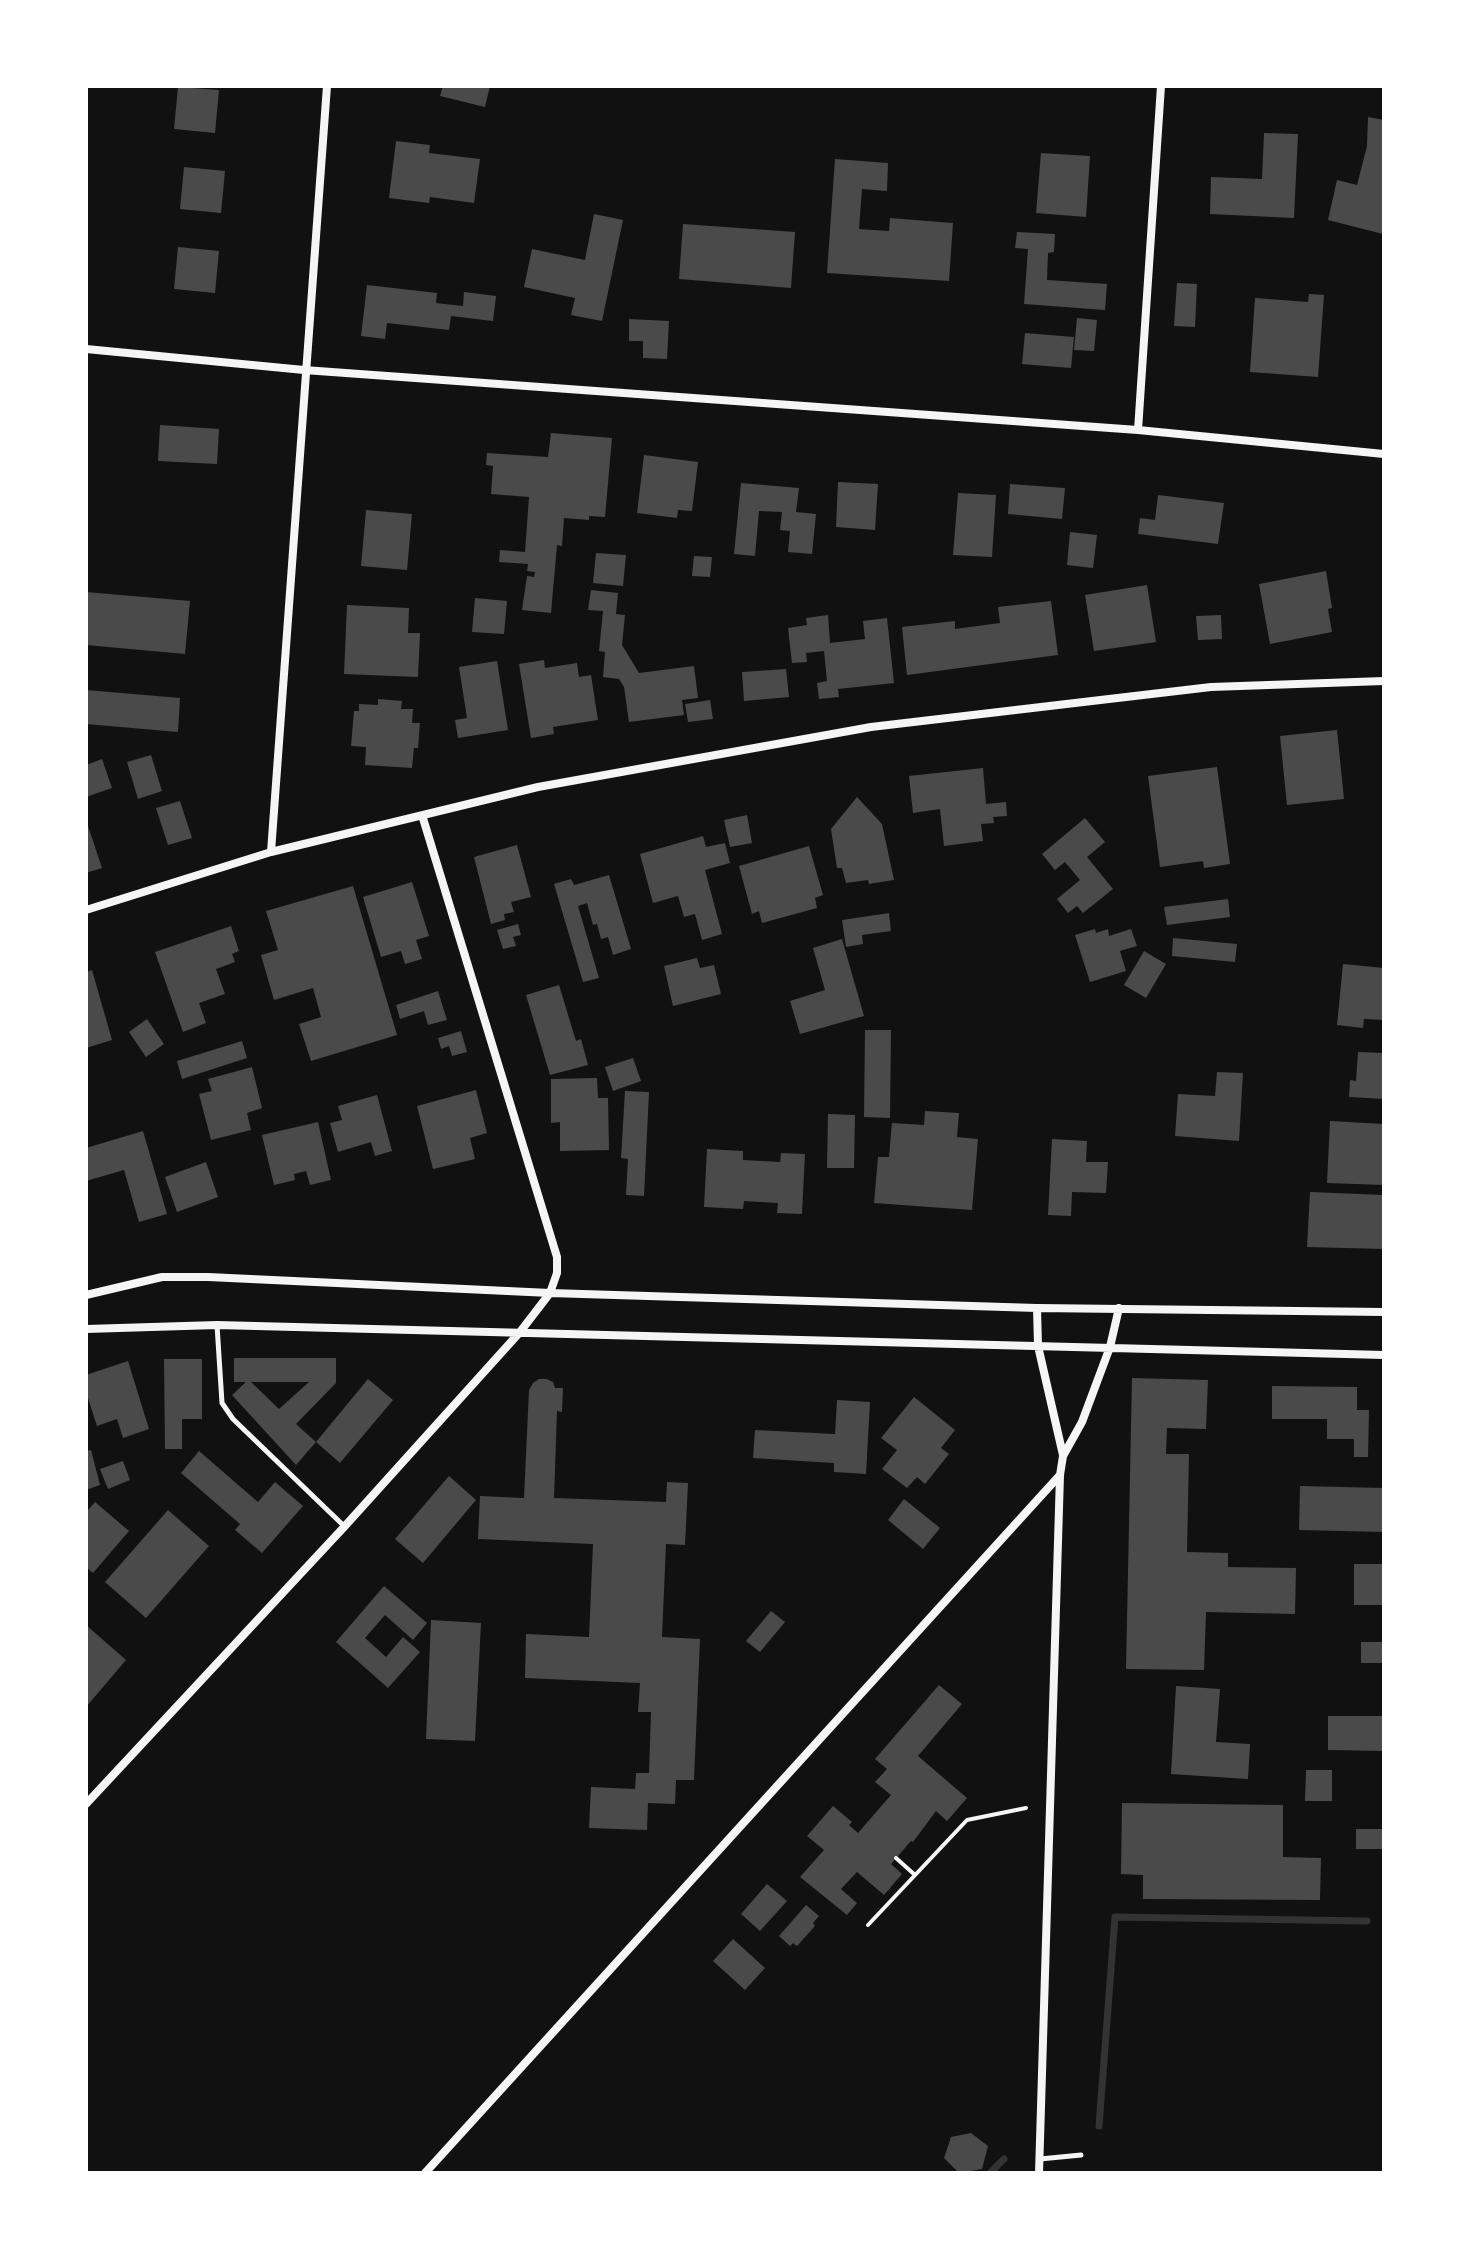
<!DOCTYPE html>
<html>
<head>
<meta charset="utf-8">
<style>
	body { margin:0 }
	#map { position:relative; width:1470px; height:2259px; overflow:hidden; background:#111; font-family:Poppins,sans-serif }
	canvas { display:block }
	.frame { position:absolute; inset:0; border:88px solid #fff; pointer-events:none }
</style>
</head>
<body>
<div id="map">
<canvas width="1470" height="2259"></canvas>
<div class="frame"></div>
</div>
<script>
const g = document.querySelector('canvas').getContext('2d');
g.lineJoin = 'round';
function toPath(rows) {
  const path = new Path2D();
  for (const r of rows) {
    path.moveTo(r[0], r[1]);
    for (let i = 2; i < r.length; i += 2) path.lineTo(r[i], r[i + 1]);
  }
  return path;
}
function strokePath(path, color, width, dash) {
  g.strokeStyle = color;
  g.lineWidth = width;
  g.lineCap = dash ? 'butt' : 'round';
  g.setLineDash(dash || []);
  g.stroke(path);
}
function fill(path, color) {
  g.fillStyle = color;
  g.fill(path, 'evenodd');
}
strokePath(toPath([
	[1099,2126,1115,1917,1367,1921],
	[990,2173,1004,2159]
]), '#333', 7);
fill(toPath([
	[443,86,490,86,485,107,440,96],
	[178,87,219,90,215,133,174,129],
	[1368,117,1384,120,1383,234,1328,220,1337,180,1357,185,1367,146],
	[1264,133,1298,134,1294,218,1210,214,1211,177,1262,179],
	[396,141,430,145,429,153,480,159,474,203,430,197,429,203,389,198],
	[1041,153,1090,156,1086,217,1036,213],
	[835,159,888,163,887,191,862,189,859,229,889,231,890,218,953,223,949,281,827,273],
	[184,167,225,171,221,213,180,209],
	[594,214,623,220,602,321,571,315,575,298,524,287,532,249,585,260],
	[683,224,795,232,791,288,679,279],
	[1017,232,1055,234,1054,252,1048,253,1047,280,1107,284,1105,310,1024,304,1028,249,1015,248],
	[178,247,219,251,215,293,174,289],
	[1177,283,1197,284,1195,327,1174,326],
	[367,285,437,293,436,303,463,306,464,292,496,296,493,321,451,316,449,330,387,323,385,339,361,336],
	[1309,294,1324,295,1318,377,1250,372,1255,298,1308,302],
	[1077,318,1097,320,1094,351,1074,350],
	[629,319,669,321,667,359,643,358,643,341,629,341],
	[1025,333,1074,337,1071,368,1022,364],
	[160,425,219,429,217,464,158,461],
	[551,433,612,438,605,517,589,516,589,520,564,518,562,546,557,545,551,613,522,610,527,576,534,577,535,572,527,571,528,564,499,562,500,550,525,552,529,497,491,494,493,466,486,465,487,453,548,457],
	[644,455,698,462,692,511,678,510,677,518,637,513],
	[838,482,878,484,875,530,836,527],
	[741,483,799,488,796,512,816,514,812,554,788,552,790,531,780,530,782,512,759,511,755,556,734,554],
	[1010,484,1065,488,1062,519,1008,514],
	[958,493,996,495,992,557,953,555],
	[1158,495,1224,503,1218,544,1138,534,1140,518,1155,520],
	[366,510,412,514,407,570,361,566],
	[1070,532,1097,535,1093,568,1067,565],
	[596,553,626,555,623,586,593,583],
	[694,556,712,557,710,577,692,576],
	[1326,571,1332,608,1328,609,1332,632,1270,644,1259,584],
	[1147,585,1156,642,1094,651,1085,595],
	[591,590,618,593,616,614,625,615,622,645,639,673,694,666,698,698,682,700,684,715,629,722,624,687,619,679,603,677,605,652,599,651,603,611,588,610],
	[86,592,190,601,185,654,86,645],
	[475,598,507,601,504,634,472,632],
	[1051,601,1058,655,907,675,902,627,955,621,955,629,1000,623,998,607],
	[347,605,409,608,408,633,420,633,418,677,344,674],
	[828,615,830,643,865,639,863,621,887,618,894,683,838,689,839,697,819,699,817,683,827,681,824,651,806,653,807,662,792,663,788,628,807,625,806,618],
	[1221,615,1222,639,1198,640,1196,616],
	[544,660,545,668,577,663,579,677,591,675,598,720,553,727,554,734,531,738,519,664],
	[497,661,508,730,458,738,455,720,467,718,459,667],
	[786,669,789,697,744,701,742,672],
	[86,690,180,698,178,732,86,724],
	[378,699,402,701,401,709,413,709,412,723,420,723,418,748,414,748,412,768,365,765,366,747,351,746,354,711,359,711,359,704,378,705],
	[710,700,713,719,688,722,685,704],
	[1337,730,1344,799,1287,805,1280,736],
	[151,755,162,791,138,799,127,762],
	[102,759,112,788,86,797,86,765],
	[1217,767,1230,864,1204,868,1203,861,1160,867,1148,776],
	[983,768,986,804,1006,802,1007,816,993,817,994,823,981,824,983,841,944,846,940,809,913,813,909,776],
	[857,797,882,824,894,880,869,884,868,880,846,883,842,868,837,868,831,829],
	[180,801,192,838,168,845,156,808],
	[747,815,752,843,730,847,724,820],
	[1085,818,1105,842,1087,857,1113,889,1083,913,1077,906,1068,913,1057,899,1080,880,1065,862,1055,870,1042,854],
	[86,820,102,868,86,873],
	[703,836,706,847,725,843,730,863,705,870,722,934,702,940,695,914,684,917,678,896,653,903,640,854],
	[517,845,531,897,511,902,514,912,504,914,505,920,491,924,474,857],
	[809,846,823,895,815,898,817,908,762,923,759,911,752,914,739,866],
	[609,875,631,949,613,955,608,937,601,939,597,924,593,925,587,903,578,906,599,978,583,982,554,884,571,879,574,885],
	[412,882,429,936,416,940,422,959,405,964,401,951,381,957,363,897],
	[353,886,397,1035,311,1061,299,1024,321,1017,313,988,274,1000,261,955,278,950,266,911],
	[1228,899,1230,917,1167,925,1164,907],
	[889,913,891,931,862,935,863,944,846,947,842,920],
	[518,924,521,935,513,937,516,946,503,949,497,930],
	[231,926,239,951,232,954,235,962,216,969,225,994,199,1003,206,1023,183,1032,155,952],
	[1095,929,1096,933,1108,929,1109,936,1131,929,1137,946,1120,951,1126,971,1090,982,1075,935],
	[1173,938,1237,944,1235,962,1172,956],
	[842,939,864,1016,800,1034,790,1001,825,990,813,948],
	[1144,951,1166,964,1146,998,1124,985],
	[697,958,700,968,714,965,721,994,673,1006,664,966],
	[1343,964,1384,968,1384,1020,1364,1019,1363,1028,1337,1025],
	[92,970,112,1040,86,1048,86,972],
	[559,985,576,1041,581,1039,588,1065,550,1075,526,995],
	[438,991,447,1020,428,1025,424,1011,400,1019,396,1005],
	[147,1019,164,1044,146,1057,129,1032],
	[865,1030,891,1030,890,1118,864,1117],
	[461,1031,467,1052,452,1056,449,1046,441,1049,438,1038],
	[242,1041,247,1058,182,1079,177,1061],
	[1358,1052,1384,1053,1384,1099,1349,1097,1350,1080,1356,1081],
	[633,1058,641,1081,613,1091,605,1067],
	[252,1067,262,1108,247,1113,251,1130,211,1140,199,1094,212,1091,208,1079],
	[1217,1072,1243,1073,1239,1141,1175,1136,1178,1094,1215,1096],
	[597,1078,598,1098,608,1098,609,1150,560,1151,560,1122,551,1123,551,1079],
	[476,1090,487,1133,470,1138,475,1159,433,1169,417,1106],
	[625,1091,649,1092,644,1196,626,1195,628,1159,621,1158],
	[377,1095,392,1151,375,1156,371,1142,338,1152,330,1123,342,1120,338,1106],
	[925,1111,959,1113,957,1137,978,1139,972,1210,874,1203,878,1157,889,1157,892,1123,924,1125],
	[828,1114,855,1115,854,1168,827,1168],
	[1330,1121,1384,1124,1384,1185,1327,1183],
	[318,1122,331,1180,310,1185,306,1171,294,1174,295,1180,274,1185,262,1135],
	[143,1131,167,1214,139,1222,124,1170,86,1181,86,1148],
	[1052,1139,1087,1141,1086,1162,1108,1162,1106,1193,1072,1192,1071,1216,1048,1215],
	[707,1149,743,1151,743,1160,780,1162,781,1153,805,1154,802,1214,777,1213,778,1203,744,1201,743,1209,704,1207],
	[206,1162,218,1197,177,1212,165,1177],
	[1310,1192,1384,1195,1384,1249,1307,1247],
	[234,1358,336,1358,336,1383,296,1424,316,1442,296,1465,232,1395,246,1382,234,1382],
	[251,1382,309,1382,279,1409],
	[164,1359,202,1359,202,1419,182,1419,182,1449,165,1449],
	[128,1361,149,1429,123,1438,117,1419,97,1426,86,1392,86,1375],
	[1132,1378,1208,1380,1206,1429,1167,1428,1166,1454,1189,1454,1187,1552,1228,1553,1228,1567,1296,1568,1295,1614,1206,1612,1204,1670,1126,1669],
	[368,1379,393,1400,340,1463,316,1442],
	[539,1379,547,1379,553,1382,555,1388,563,1388,562,1412,557,1411,554,1498,666,1502,667,1482,688,1483,685,1545,666,1544,662,1637,700,1639,694,1780,676,1780,675,1804,648,1803,647,1830,589,1828,591,1787,635,1789,636,1773,649,1773,651,1712,638,1712,640,1683,525,1678,526,1634,589,1637,593,1544,478,1539,480,1496,524,1498,529,1390,533,1383],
	[1272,1386,1357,1387,1357,1410,1369,1410,1368,1457,1354,1457,1354,1439,1327,1439,1327,1419,1272,1419],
	[914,1397,955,1430,941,1448,949,1454,925,1484,917,1477,907,1488,882,1469,897,1450,881,1438],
	[837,1400,870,1402,866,1474,834,1472,834,1463,753,1458,755,1430,835,1434],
	[91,1450,100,1485,86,1490,86,1451],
	[199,1451,258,1502,275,1482,303,1506,262,1553,235,1530,240,1524,181,1473],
	[123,1461,130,1480,108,1489,100,1469],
	[449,1476,476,1500,423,1563,395,1539],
	[1300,1486,1384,1488,1384,1532,1299,1530],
	[904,1499,940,1528,923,1549,888,1520],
	[95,1502,129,1531,93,1573,86,1567,86,1509,88,1510],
	[168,1510,209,1546,146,1618,105,1582],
	[1354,1564,1384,1564,1384,1605,1354,1605],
	[384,1586,427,1623,413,1640,385,1615,365,1638,386,1657,403,1637,420,1652,388,1688,336,1642],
	[771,1611,785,1622,760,1652,746,1641],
	[431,1620,481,1623,475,1741,426,1739],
	[86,1625,126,1660,86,1707],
	[1361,1642,1384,1642,1384,1663,1361,1663],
	[939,1685,962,1704,918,1756,967,1798,947,1821,936,1811,913,1842,911,1841,891,1864,902,1874,884,1895,857,1872,841,1889,857,1903,847,1915,800,1877,824,1850,807,1836,833,1806,852,1822,849,1825,858,1833,891,1795,875,1782,887,1769,875,1759],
	[1176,1686,1220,1689,1216,1742,1250,1744,1248,1779,1171,1774],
	[1328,1716,1384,1716,1384,1751,1328,1750],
	[1306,1770,1332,1770,1332,1801,1305,1801],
	[1122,1803,1283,1805,1283,1857,1321,1858,1320,1900,1143,1899,1143,1875,1121,1874],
	[1356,1829,1384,1829,1384,1849,1356,1849],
	[767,1884,787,1901,760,1931,741,1914],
	[806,1905,819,1916,813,1923,815,1926,797,1946,793,1943,790,1946,779,1936],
	[733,1939,765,1968,745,1990,713,1961],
	[971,2133,988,2146,982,2169,959,2173,944,2158,951,2137]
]), '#4a4a4a');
strokePath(toPath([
	[896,1858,915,1875],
	[868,1925,967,1820,1026,1808]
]), '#f5f5f5', 4);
strokePath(toPath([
	[217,1325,222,1403,233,1419,344,1526],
	[1040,2159,1081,2155]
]), '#f5f5f5', 5);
strokePath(toPath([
	[86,349,304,370,1138,430,1384,454],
	[1138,430,1161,86],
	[271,852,327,86],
	[86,910,271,852,538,787,871,727,1211,687,1384,681],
	[86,1295,162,1277,208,1277,550,1293,1037,1308,1384,1312],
	[1037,1308,1038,1346,1063,1455],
	[86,1329,217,1325,1384,1355],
	[86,1804,345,1526,520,1332,550,1293,557,1273,557,1257,422,815],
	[425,2173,1060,1475],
	[1039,2173,1060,1475,1063,1456,1082,1422,1110,1347,1119,1308]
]), '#f5f5f5', 8);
</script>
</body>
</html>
